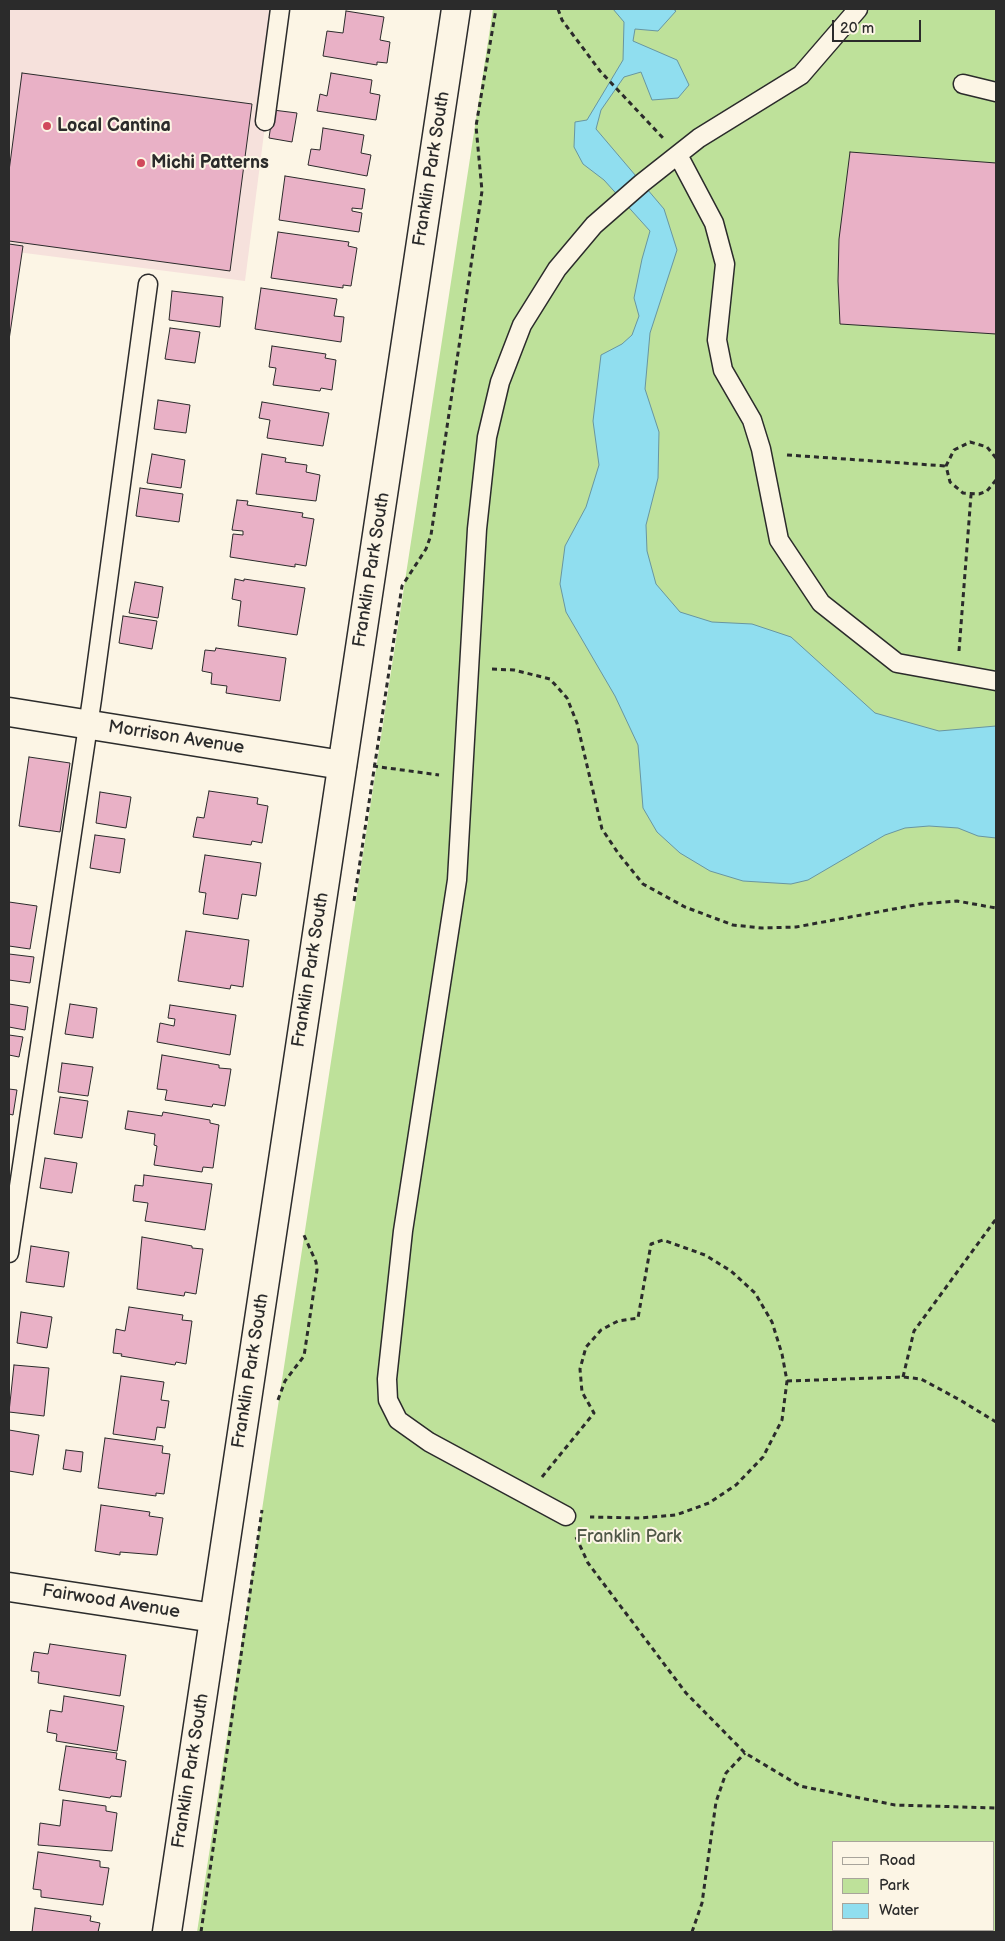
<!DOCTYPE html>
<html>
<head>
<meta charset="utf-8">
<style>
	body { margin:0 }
	#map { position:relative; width:1005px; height:1941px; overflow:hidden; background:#fcf5e5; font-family:"Balsamiq Sans",sans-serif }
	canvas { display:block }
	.frame { position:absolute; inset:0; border:10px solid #2b2b2b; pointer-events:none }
	.legend { position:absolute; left:832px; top:1841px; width:162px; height:90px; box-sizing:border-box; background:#fcf5e5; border:1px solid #a8a49b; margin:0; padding:6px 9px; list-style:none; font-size:15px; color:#2b2b2b }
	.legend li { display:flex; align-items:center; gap:10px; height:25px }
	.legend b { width:25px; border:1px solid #a8a49b }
	.scale { position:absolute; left:832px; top:20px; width:89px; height:22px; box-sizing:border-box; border:2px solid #2b2b2b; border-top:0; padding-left:6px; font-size:15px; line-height:18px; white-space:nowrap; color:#2b2b2b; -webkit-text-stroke:4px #fcf5e5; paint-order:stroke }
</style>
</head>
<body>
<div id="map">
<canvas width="1005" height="1941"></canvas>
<div class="frame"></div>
<ul class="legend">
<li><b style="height:6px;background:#fcf5e5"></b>Road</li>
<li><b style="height:14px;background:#bee19a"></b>Park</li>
<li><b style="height:14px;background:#90deef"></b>Water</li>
</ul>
<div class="scale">20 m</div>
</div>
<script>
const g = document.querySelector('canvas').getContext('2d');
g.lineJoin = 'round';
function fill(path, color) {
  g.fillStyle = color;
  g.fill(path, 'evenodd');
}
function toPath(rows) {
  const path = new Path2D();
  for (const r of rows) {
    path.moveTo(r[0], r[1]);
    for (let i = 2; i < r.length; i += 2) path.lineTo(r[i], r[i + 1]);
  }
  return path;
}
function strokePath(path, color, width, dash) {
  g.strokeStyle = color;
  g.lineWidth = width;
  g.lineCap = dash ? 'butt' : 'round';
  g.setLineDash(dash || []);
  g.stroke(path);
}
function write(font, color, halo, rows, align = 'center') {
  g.font = font + ' "Balsamiq Sans",sans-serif';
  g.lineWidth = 4;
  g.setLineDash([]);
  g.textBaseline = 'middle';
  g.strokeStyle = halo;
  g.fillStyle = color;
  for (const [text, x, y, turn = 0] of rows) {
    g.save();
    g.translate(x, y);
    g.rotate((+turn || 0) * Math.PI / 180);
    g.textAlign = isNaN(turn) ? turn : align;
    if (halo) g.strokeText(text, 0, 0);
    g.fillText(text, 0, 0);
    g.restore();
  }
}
fill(toPath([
	[9,9,280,9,245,281,9,251]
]), '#f6e1dc');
fill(toPath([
	[493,9,996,9,996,1932,197,1932],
	[834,1842,994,1842,994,1930,834,1930]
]), '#bee19a');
const water = toPath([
	[613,9,673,9,676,11,658,31,635,29,633,41,677,60,689,85,678,98,652,100,641,72,624,77,601,110,596,129,664,209,677,250,650,333,645,389,659,432,658,478,646,525,647,551,656,584,680,612,712,622,752,624,791,637,875,713,939,731,996,726,996,838,978,836,958,828,929,826,905,828,885,835,808,880,791,884,743,881,710,871,680,853,657,832,643,808,638,745,615,696,566,612,560,584,565,546,586,507,599,465,593,421,601,355,622,344,632,335,639,316,634,298,642,259,650,231,604,180,583,164,574,147,575,122,587,120,623,60,624,22,613,9]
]);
fill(water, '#90deef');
strokePath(water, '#6896a1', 1);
const building = toPath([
	[346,11,384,17,380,40,390,42,387,63,377,62,377,65,323,56,327,31,343,33,346,11],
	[22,73,252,104,230,271,9,241,9,171,22,73],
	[331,73,372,80,370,93,380,95,376,120,317,111,320,94,327,96,331,73],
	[273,110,297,113,292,142,269,138,273,110],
	[323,128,364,135,361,153,371,155,367,176,308,165,311,149,320,150,323,128],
	[850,152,996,163,996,334,840,324,838,281,839,239,850,152],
	[285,176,365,189,362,209,352,208,352,211,362,213,359,232,279,220,285,176],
	[278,232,349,242,348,246,357,248,351,286,343,285,343,288,271,278,278,232],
	[9,244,23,246,9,340,9,244],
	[261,288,337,299,334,316,344,317,341,342,255,329,261,288],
	[172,291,223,297,220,327,169,320,172,291],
	[170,328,200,332,195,363,165,359,170,328],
	[272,346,326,354,325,358,336,360,332,390,321,388,320,391,273,385,276,368,269,367,272,346],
	[158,400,190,405,186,433,154,429,158,400],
	[262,402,329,413,323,446,267,438,270,420,259,418,262,402],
	[152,454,185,460,181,488,147,483,152,454],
	[262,454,286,458,285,462,307,465,306,472,320,475,316,501,256,494,262,454],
	[140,488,183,494,179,522,136,516,140,488],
	[237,500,248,501,247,505,303,513,302,517,314,519,306,566,295,564,295,567,230,557,233,534,243,535,243,531,232,530,237,500],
	[235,579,244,581,244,579,305,588,297,635,238,626,241,601,232,599,235,579],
	[135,582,163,587,158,618,129,613,135,582],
	[123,616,157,621,152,649,119,643,123,616],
	[216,648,286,658,280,701,226,693,227,686,211,684,212,673,202,671,205,650,215,651,216,648],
	[29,757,70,763,60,832,19,826,29,757],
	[209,791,258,798,257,804,268,806,262,843,252,841,251,845,193,837,197,817,204,818,209,791],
	[100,792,131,797,126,828,96,823,100,792],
	[95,835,125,839,120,873,90,868,95,835],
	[205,855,261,863,256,896,242,894,238,919,203,914,206,893,199,892,205,855],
	[9,902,37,906,30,949,9,946,9,902],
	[186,931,249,940,243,987,231,985,230,989,178,981,186,931],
	[9,954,34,957,30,983,9,980,9,954],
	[9,1004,28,1007,25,1030,9,1027,9,1004],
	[70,1004,97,1008,93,1038,65,1034,70,1004],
	[170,1005,236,1015,230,1055,157,1042,160,1023,174,1026,175,1019,168,1018,170,1005],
	[9,1035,23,1037,19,1057,9,1055,9,1035],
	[162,1055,219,1065,219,1068,231,1069,225,1106,213,1104,212,1107,165,1100,167,1090,157,1089,162,1055],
	[62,1063,93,1067,88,1096,58,1092,62,1063],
	[9,1089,17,1090,13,1115,9,1114,9,1089],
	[60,1097,88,1101,82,1138,54,1134,60,1097],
	[128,1111,162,1116,163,1112,210,1120,210,1123,219,1125,213,1168,203,1167,202,1172,154,1165,157,1146,154,1145,155,1134,125,1129,128,1111],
	[45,1158,77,1163,72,1193,40,1188,45,1158],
	[144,1175,212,1184,205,1230,145,1221,148,1203,133,1201,135,1185,143,1186,144,1175],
	[142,1237,192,1246,192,1248,203,1249,196,1294,185,1292,184,1296,137,1289,142,1237],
	[31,1246,69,1252,64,1287,26,1282,31,1246],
	[129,1307,183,1315,182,1320,192,1321,186,1364,176,1362,175,1365,121,1356,122,1354,113,1353,116,1329,125,1331,129,1307],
	[21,1312,52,1317,47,1348,17,1343,21,1312],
	[14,1365,49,1368,44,1416,9,1412,14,1365],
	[121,1376,164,1382,161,1400,169,1401,165,1428,157,1427,155,1440,113,1434,121,1376],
	[9,1430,39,1435,33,1475,9,1471,9,1430],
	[105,1438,163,1446,162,1453,170,1454,164,1494,156,1493,156,1496,98,1488,105,1438],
	[66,1450,83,1452,81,1472,63,1469,66,1450],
	[101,1505,150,1512,149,1516,163,1518,157,1555,120,1552,120,1555,95,1551,101,1505],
	[50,1644,126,1655,120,1696,38,1683,39,1672,31,1671,34,1652,48,1654,50,1644],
	[64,1696,124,1706,117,1751,56,1741,57,1734,47,1732,50,1710,62,1712,64,1696],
	[66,1746,117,1753,116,1759,126,1761,121,1797,111,1796,110,1798,59,1790,66,1746],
	[63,1800,106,1806,106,1811,117,1813,112,1851,38,1845,40,1823,60,1826,63,1800],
	[38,1852,100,1861,100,1867,109,1868,103,1905,41,1897,41,1890,33,1889,38,1852],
	[35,1908,91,1916,90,1921,100,1923,98,1932,32,1932,35,1908]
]);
fill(building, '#e9b1c6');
strokePath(building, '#2b2b2b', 1);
const lane = toPath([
	[963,84,996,92],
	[265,121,280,9],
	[678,155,714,223,725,264,717,340,723,370,752,420,761,449,779,540,821,603,897,663,996,681],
	[9,1253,92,699,148,284],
	[566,1516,429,1442,398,1420,388,1400,387,1379,403,1231,457,880,477,529,487,437,500,382,522,325,557,269,594,225,642,183,699,138,801,75,858,9]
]);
const street = toPath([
	[9,712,342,765],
	[9,1587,214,1618]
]);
const secondary = toPath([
	[167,1932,456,9]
]);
strokePath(lane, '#2b2b2b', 21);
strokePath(street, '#2b2b2b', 31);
strokePath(secondary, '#2b2b2b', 31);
strokePath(toPath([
	[558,9,562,20,600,71,663,138],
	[787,455,946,466],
	[996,458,987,447,970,442,954,450,946,466,950,482,963,493,979,494,987,491,996,480],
	[959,651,971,495],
	[492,669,514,670,550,679,567,698,577,723,602,829,618,853,643,884,685,907,733,925,762,928,796,927,921,904,957,901,996,908],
	[373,766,439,775],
	[354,901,402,586,426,549,431,535,482,191,476,126,496,9],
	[903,1377,914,1331,996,1219],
	[787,1381,903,1377,921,1379,960,1400,996,1422],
	[278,1400,285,1381,304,1356,317,1270,316,1262,303,1233],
	[542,1477,594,1413,582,1392,580,1369,586,1347,601,1330,618,1321,638,1318,651,1244,663,1240,705,1255,731,1271,755,1293,772,1322,782,1354,787,1381,782,1420,763,1457,736,1485,709,1503,676,1515,640,1518,590,1517],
	[576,1537,588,1563,686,1693,745,1753,800,1786,895,1805,996,1808],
	[201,1932,262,1510],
	[692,1932,702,1903,716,1802,726,1773,745,1753]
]), '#2b2b2b', 3, [5, 4]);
strokePath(lane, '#fcf5e5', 18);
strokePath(street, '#fcf5e5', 28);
strokePath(secondary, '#fcf5e5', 28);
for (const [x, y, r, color] of [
	[47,126,5,"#d1495b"],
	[141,163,5,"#d1495b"]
]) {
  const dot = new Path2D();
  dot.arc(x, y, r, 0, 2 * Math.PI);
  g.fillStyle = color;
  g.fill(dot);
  strokePath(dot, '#fcf5e5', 2);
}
write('bold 18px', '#2b2b2b', '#fcf5e5', [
	["Local Cantina",57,126],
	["Michi Patterns",151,163]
], 'left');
write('18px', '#2b2b2b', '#fcf5e5', [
	["Franklin Park South",432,169,-81],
	["Franklin Park South",372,570,-81],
	["Morrison Avenue",176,738,9],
	["Franklin Park South",311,970,-81],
	["Franklin Park South",251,1371,-81],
	["Fairwood Avenue",111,1602,9],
	["Franklin Park South",191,1771,-81]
]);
write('18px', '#505847', '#fcf5e5', [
	["Franklin Park",629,1537]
]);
</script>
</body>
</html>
